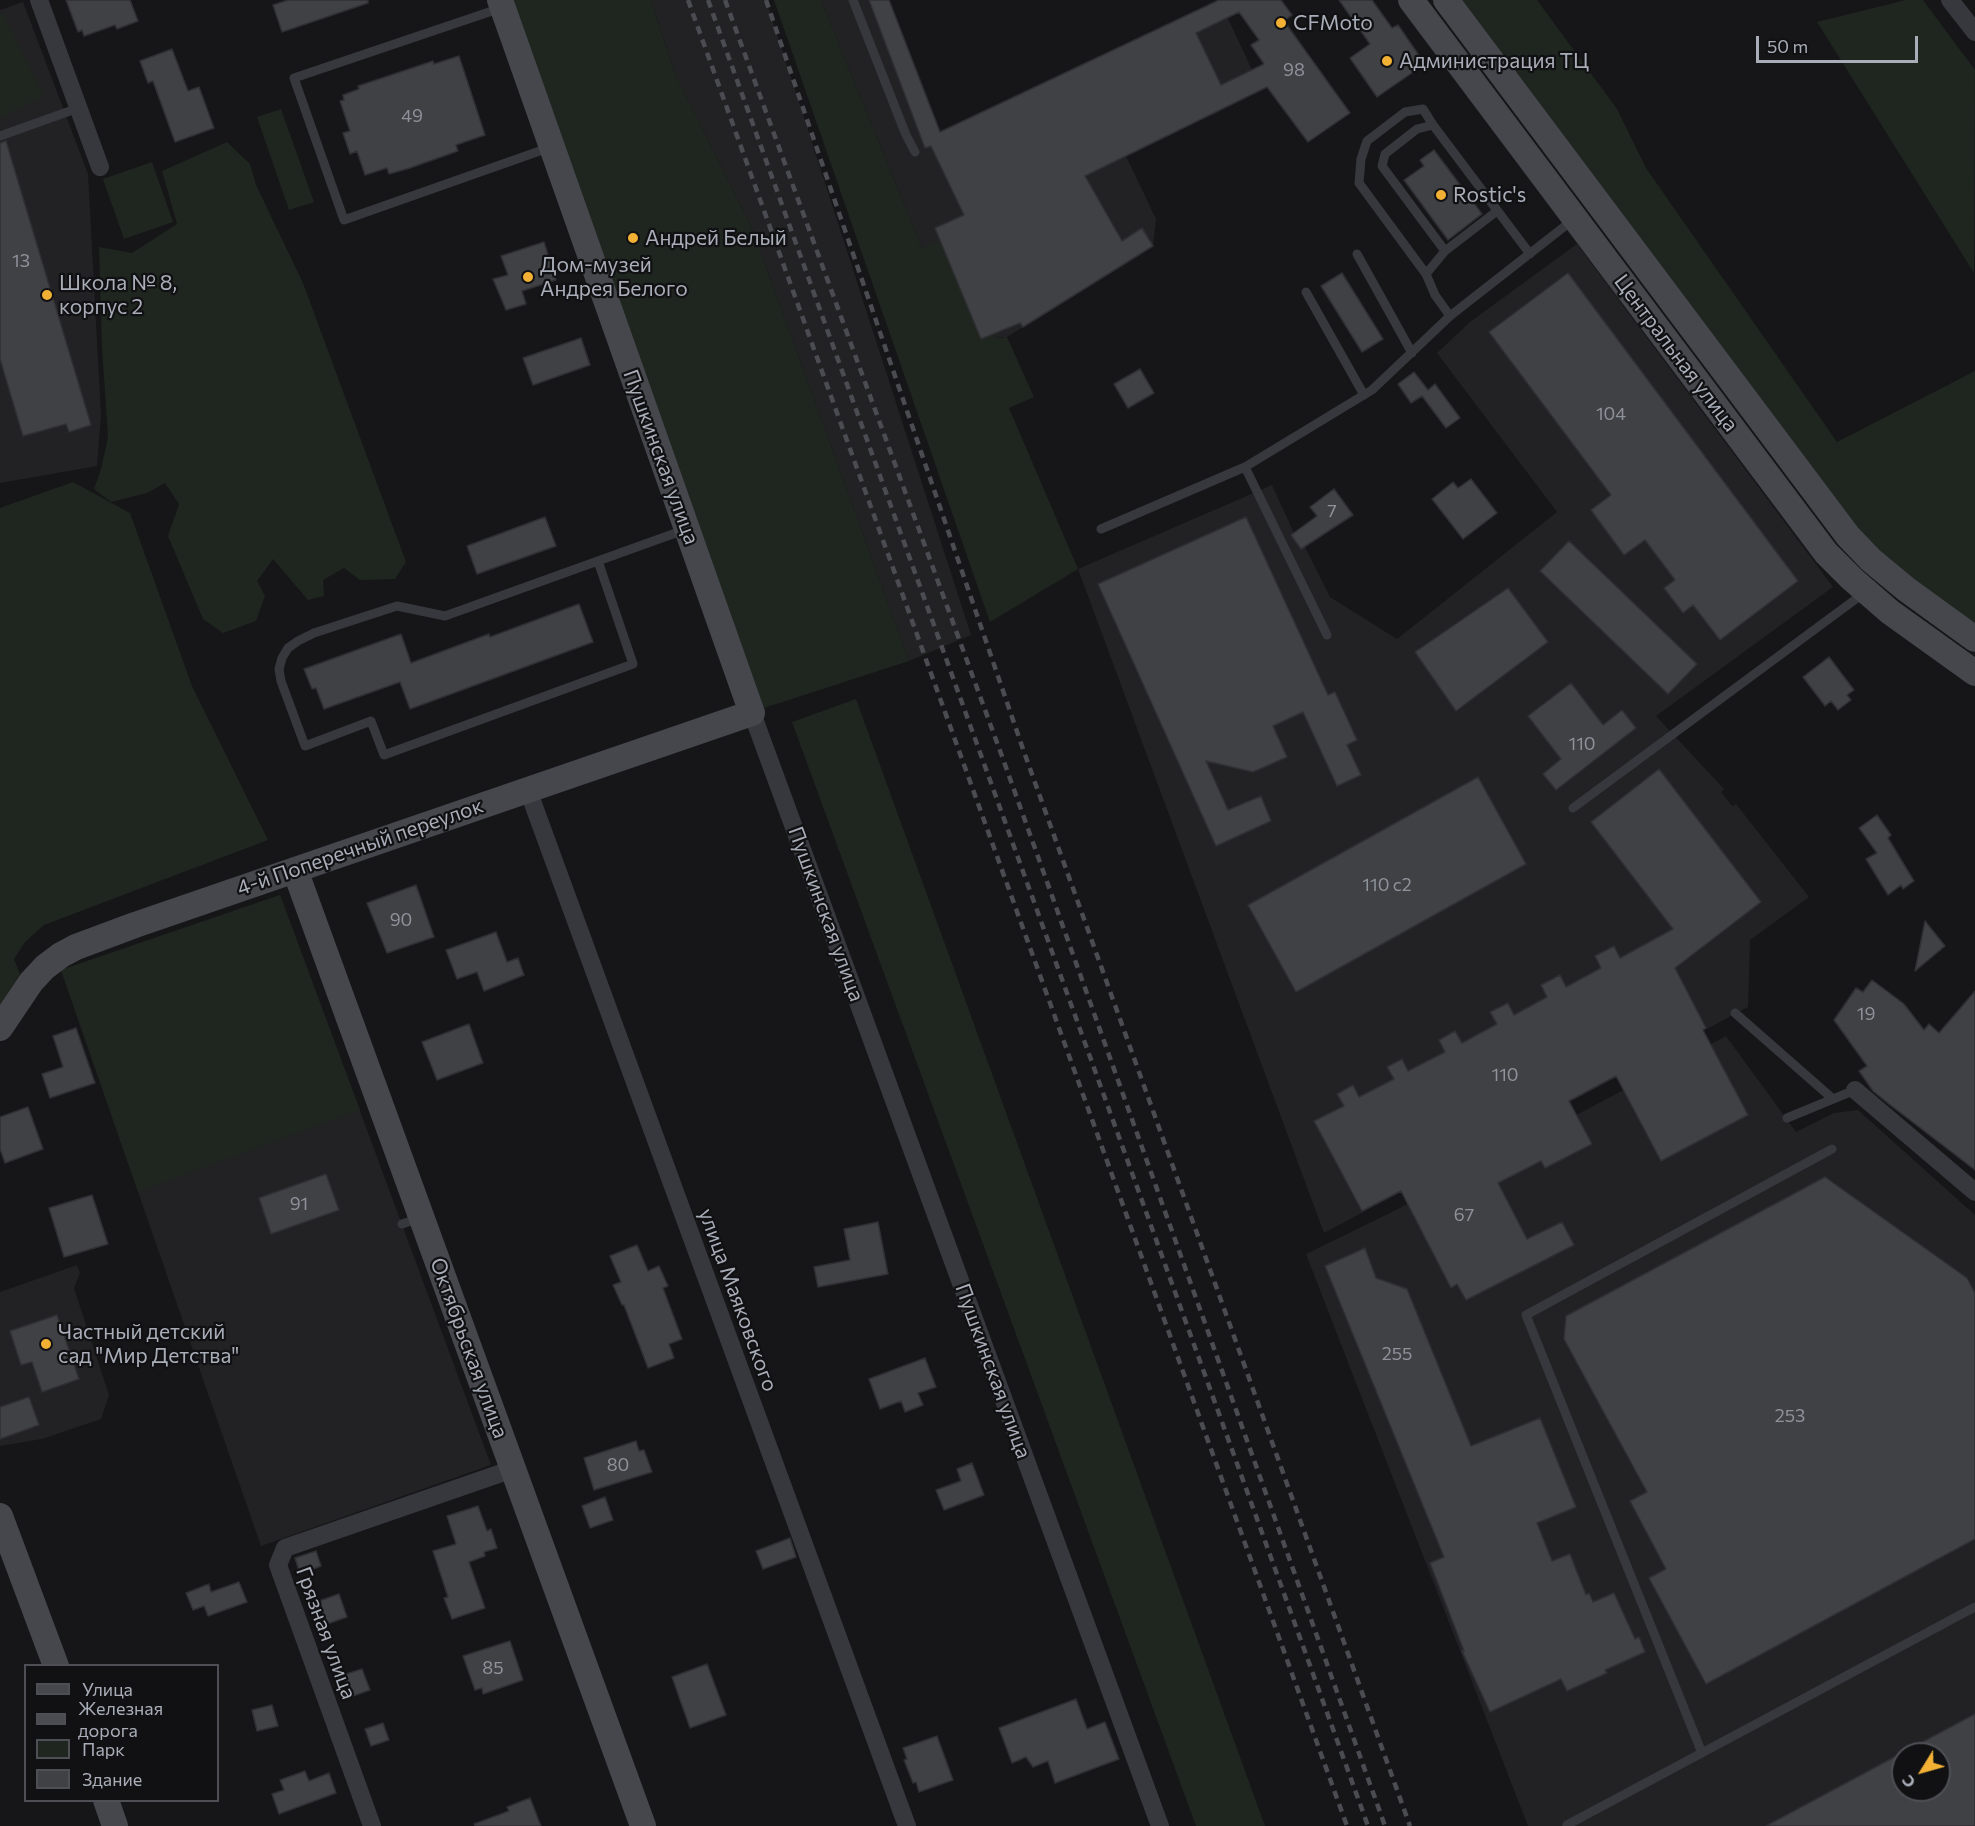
<!DOCTYPE html>
<html>
<head>
<meta charset="utf-8">
<style>
	body { margin:0 }
	#map { position:relative; width:1975px; height:1826px; overflow:hidden; background:#161618; font-family:Commissioner,sans-serif }
	canvas { display:block }
	.legend { position:absolute; left:24px; top:1664px; width:195px; height:138px; box-sizing:border-box; background:#111113; border:2px solid #4d4f55; margin:0; padding:8px 10px; list-style:none; font-size:18px; color:#a8adb8 }
	.legend li { display:flex; align-items:center; gap:12px; height:30px }
	.legend b { width:30px; border:2px solid #4d4f55 }
	.north { position:absolute; left:1891px; top:1742px; width:60px; height:60px; box-sizing:border-box; background:#111113; border:2px solid #4d4f55; border-radius:50%; rotate:233deg; font-size:16px; font-weight:700; line-height:24px; text-align:center; color:#a8adb8 }
	.north::after { content:''; display:block; margin:auto; width:21px; height:27px; background:#f2b134; clip-path:polygon(50% 0,100% 100%,50% 72%,0 100%) }
	.scale { position:absolute; left:1756px; top:36px; width:162px; height:27px; box-sizing:border-box; border:3px solid #a8adb8; border-top:0; padding-left:8px; font-size:18px; line-height:21px; white-space:nowrap; color:#a8adb8; -webkit-text-stroke:4px #111113; paint-order:stroke }
</style>
</head>
<body>
<div id="map">
<canvas width="1975" height="1826"></canvas>
<ul class="legend">
<li><b style="height:8px;background:#45474d"></b>Улица</li>
<li><b style="height:8px;background:#4a4c52"></b>Железная дорога</li>
<li><b style="height:16px;background:#1e261f"></b>Парк</li>
<li><b style="height:16px;background:#404145"></b>Здание</li>
</ul>
<div class="north">С</div>
<div class="scale">50 m</div>
</div>
<script>
const g = document.querySelector('canvas').getContext('2d');
g.lineJoin = 'round';
function fill(path, color) {
  g.fillStyle = color;
  g.fill(path, 'evenodd');
}
function toPath(rows) {
  const path = new Path2D();
  for (const r of rows) {
    path.moveTo(r[0], r[1]);
    for (let i = 2; i < r.length; i += 2) path.lineTo(r[i], r[i + 1]);
  }
  return path;
}
function strokePath(path, color, width, dash) {
  g.strokeStyle = color;
  g.lineWidth = width;
  g.lineCap = dash ? 'butt' : 'round';
  g.setLineDash(dash || []);
  g.stroke(path);
}
function write(font, color, halo, rows, align = 'center') {
  g.font = font + ' Commissioner,sans-serif';
  g.lineWidth = 4.5;
  g.setLineDash([]);
  g.textBaseline = 'middle';
  g.strokeStyle = halo;
  g.fillStyle = color;
  for (const [text, x, y, turn = 0] of rows) {
    g.save();
    g.translate(x, y);
    g.rotate((+turn || 0) * Math.PI / 180);
    g.textAlign = isNaN(turn) ? turn : align;
    if (halo) g.strokeText(text, 0, 0);
    g.fillText(text, 0, 0);
    g.restore();
  }
}
fill(toPath([
	[651,0,766,0,971,635,909,661,752,228,674,71],
	[821,0,889,0,940,132,1211,4,1225,12,1261,89,1126,156,1156,219,1153,246,1007,337,981,339,940,242,922,248],
	[23,2,88,174,101,415,97,466,0,483,0,10],
	[1577,244,1833,587,1656,716,1724,789,1721,792,1732,806,1736,804,1809,897,1750,940,1748,1007,1324,1233,1078,569,1272,485,1294,533,1291,535,1301,549,1305,547,1330,597,1397,639,1557,512,1437,353,1470,322],
	[280,895,491,1465,261,1546,61,970],
	[1726,1036,1796,1132,1834,1113,1858,1110,1975,1215,1975,1826,1528,1826,1306,1254,1394,1211],
	[1903,1754,1939,1754,1939,1790,1903,1790],
	[77,1265,80,1273,74,1288,109,1395,101,1419,42,1439,0,1446,0,1292]
]), '#222225');
fill(toPath([
	[511,0,651,0,674,71,752,228,909,661,761,709],
	[774,0,821,0,922,248,940,241,981,338,993,334,996,338,1007,337,1034,397,1009,408,1078,569,990,622],
	[1452,0,1537,0,1617,109,1646,168,1837,442,1975,371,1975,631,1873,554],
	[1906,0,1923,0,1975,70,1974,273,1817,22],
	[3,13,44,96,0,118,0,14],
	[281,109,314,202,289,210,257,117],
	[227,142,250,164,256,185,303,283,406,562,395,579,360,580,344,568,323,580,324,596,308,600,273,559,257,581,265,596,256,621,223,633,203,619,168,536,179,504,165,483,147,493,111,502,94,489,101,469,108,437,102,348,99,247,132,253,177,224,162,171],
	[152,162,173,222,124,239,103,179],
	[73,482,130,513,192,686,268,840,44,925,25,942,14,959,20,974,0,1005,0,508],
	[856,699,1265,1826,1196,1826,792,722],
	[280,895,360,1110,138,1192,61,970]
]), '#1e261f');
const building = toPath([
	[66,0,130,0,138,21,117,29,115,25,84,36,82,30,78,32,66,0],
	[288,0,368,0,368,3,282,32,273,5,288,0],
	[869,0,889,0,940,132,1219,0,1281,0,1292,15,1284,21,1350,113,1308,142,1267,87,1085,176,1122,241,1142,228,1153,246,1023,327,1020,323,981,339,935,228,964,215,931,146,925,148,869,0],
	[1239,12,1259,40,1251,45,1264,64,1221,85,1196,33,1239,12],
	[1339,0,1372,0,1392,28,1398,25,1425,64,1377,97,1350,58,1370,44,1339,0],
	[172,49,188,91,199,87,214,128,175,142,153,81,148,83,140,61,172,49],
	[459,56,485,135,456,145,458,151,410,168,389,174,387,168,365,175,357,151,350,154,343,133,350,131,340,101,344,100,343,95,359,89,358,86,433,61,434,64,459,56],
	[6,141,91,425,69,432,66,424,23,436,0,359,0,143,6,141],
	[1434,150,1482,214,1448,240,1404,180,1424,166,1420,160,1434,150],
	[544,242,556,280,522,291,526,304,506,310,493,279,508,275,501,256,544,242],
	[1342,273,1383,339,1362,352,1321,286,1342,273],
	[1568,273,1798,581,1720,640,1693,605,1683,613,1664,588,1675,580,1645,540,1624,555,1591,510,1611,495,1489,332,1568,273],
	[581,338,590,365,533,385,523,358,581,338],
	[1140,369,1154,393,1128,408,1114,384,1140,369],
	[1414,372,1428,390,1435,384,1460,418,1446,428,1422,396,1411,403,1398,384,1414,372],
	[1471,479,1497,513,1463,539,1432,499,1453,482,1458,488,1471,479],
	[1334,489,1353,515,1301,549,1291,535,1317,516,1310,507,1334,489],
	[545,517,556,546,477,574,467,546,545,517],
	[1246,517,1328,695,1335,692,1357,740,1347,745,1361,775,1337,786,1303,712,1273,726,1287,757,1253,772,1206,761,1228,810,1261,796,1271,821,1216,846,1098,584,1246,517],
	[1569,541,1697,664,1668,694,1540,571,1569,541],
	[1508,588,1548,642,1456,711,1415,652,1508,588],
	[579,604,593,642,410,709,400,682,324,709,316,688,312,689,304,669,401,634,411,663,489,634,490,637,579,604],
	[1829,657,1854,690,1847,695,1851,700,1838,710,1831,701,1825,706,1803,677,1829,657],
	[1571,683,1603,725,1622,710,1636,728,1556,790,1543,774,1561,759,1528,716,1571,683],
	[1659,769,1761,902,1675,968,1706,1028,1703,1030,1748,1115,1661,1161,1616,1076,1569,1101,1592,1144,1545,1168,1541,1161,1498,1183,1527,1239,1562,1222,1574,1245,1466,1300,1457,1284,1451,1288,1401,1191,1362,1211,1314,1121,1344,1106,1337,1094,1353,1085,1359,1097,1394,1079,1387,1067,1402,1059,1408,1071,1445,1052,1439,1040,1455,1031,1462,1043,1497,1024,1490,1012,1508,1003,1514,1015,1547,997,1541,985,1560,975,1566,987,1601,968,1595,956,1614,946,1620,958,1673,929,1591,822,1659,769],
	[1478,777,1526,864,1296,992,1248,905,1478,777],
	[1877,815,1891,835,1888,838,1914,881,1903,889,1901,885,1888,895,1866,859,1877,853,1859,828,1877,815],
	[416,885,434,937,387,953,367,903,416,885],
	[1925,921,1945,946,1915,971,1925,921],
	[496,932,507,962,518,958,524,975,484,991,477,972,457,979,446,950,496,932],
	[1872,980,1904,1004,1924,1030,1929,1024,1939,1033,1975,991,1975,1170,1889,1104,1873,1091,1859,1071,1867,1066,1834,1020,1856,988,1863,992,1872,980],
	[469,1024,483,1063,437,1080,422,1042,469,1024],
	[76,1028,95,1083,50,1098,42,1074,63,1067,53,1036,76,1028],
	[28,1107,43,1149,5,1163,0,1149,0,1117,28,1107],
	[326,1174,339,1210,271,1234,259,1198,326,1174],
	[1825,1177,1967,1278,1975,1293,1975,1539,1706,1684,1649,1578,1666,1569,1630,1501,1647,1492,1564,1339,1566,1316,1825,1177],
	[92,1195,108,1244,64,1257,49,1208,92,1195],
	[878,1222,888,1274,818,1287,814,1267,850,1260,844,1229,878,1222],
	[637,1245,648,1271,659,1266,668,1286,663,1288,682,1339,669,1344,674,1358,648,1368,624,1305,622,1305,613,1285,621,1282,610,1256,637,1245],
	[1365,1248,1376,1278,1407,1289,1471,1446,1540,1418,1576,1507,1537,1523,1552,1561,1570,1554,1586,1595,1589,1593,1593,1602,1614,1593,1635,1639,1639,1637,1645,1652,1605,1670,1607,1673,1567,1691,1561,1679,1490,1712,1462,1651,1464,1651,1430,1563,1444,1557,1325,1266,1365,1248],
	[57,1315,79,1379,42,1392,32,1362,21,1365,10,1331,57,1315],
	[925,1358,936,1387,918,1393,923,1405,905,1412,901,1401,880,1409,869,1379,925,1358],
	[29,1397,39,1425,0,1439,0,1407,29,1397],
	[636,1441,639,1451,644,1450,652,1472,594,1490,584,1458,636,1441],
	[972,1463,984,1495,944,1510,936,1490,961,1481,957,1469,972,1463],
	[605,1497,613,1520,590,1528,582,1506,605,1497],
	[478,1506,487,1531,491,1529,497,1548,484,1552,485,1556,469,1562,485,1608,452,1619,444,1598,448,1597,433,1551,456,1544,447,1516,478,1506],
	[790,1538,796,1557,763,1569,756,1551,790,1538],
	[316,1551,321,1566,300,1574,295,1558,316,1551],
	[239,1582,247,1602,208,1616,204,1606,193,1610,186,1593,209,1584,211,1592,239,1582],
	[339,1594,347,1617,327,1624,319,1601,339,1594],
	[510,1641,523,1680,483,1694,482,1688,475,1690,463,1656,510,1641],
	[707,1664,726,1715,690,1728,672,1677,707,1664],
	[362,1669,370,1690,350,1697,343,1675,362,1669],
	[1076,1699,1087,1729,1105,1722,1119,1759,1055,1783,1048,1761,1033,1767,1026,1757,1012,1763,999,1728,1076,1699],
	[272,1705,278,1726,257,1731,252,1710,272,1705],
	[1975,1714,1975,1826,1766,1826,1900,1754,1975,1714],
	[1903,1754,1939,1754,1939,1790,1903,1790,1903,1754],
	[383,1723,389,1740,371,1746,365,1729,383,1723],
	[937,1736,953,1780,919,1792,916,1782,913,1783,904,1760,907,1759,903,1748,937,1736],
	[305,1771,309,1781,329,1773,336,1793,279,1814,272,1794,284,1790,280,1780,305,1771],
	[530,1798,541,1826,475,1826,474,1824,509,1811,507,1807,530,1798]
]);
fill(building, '#404145');
strokePath(building, '#303034', 1.5);
strokePath(toPath([
	[853,0,906,135,915,152],
	[501,8,294,78,344,220,551,147],
	[0,136,70,111],
	[1445,251,1497,211],
	[1357,254,1412,353],
	[1426,274,1359,183,1361,159,1367,141,1405,112,1423,109,1433,125],
	[1306,292,1364,395],
	[1450,316,1435,295,1426,274,1445,251,1382,166,1385,154,1417,129,1433,125,1530,254],
	[1245,467,1327,635],
	[1101,529,1245,467,1372,390,1450,316,1574,219],
	[598,561,633,664,384,755,371,721,305,746,281,681,279,669,282,658,288,648,298,641,314,633,397,606,445,616,684,530],
	[1573,808,1864,593],
	[1735,1013,1833,1099],
	[1787,1118,1855,1090],
	[402,1224,420,1218],
	[1702,1753,1526,1315,1832,1149],
	[1567,1825,1975,1607]
]), '#37383d', 9);
strokePath(toPath([
	[39,0,100,167],
	[1950,0,1975,32],
	[752,713,1160,1826],
	[528,790,907,1826],
	[1855,1090,1975,1192],
	[372,1826,278,1565,285,1548,513,1469]
]), '#37383d', 18);
strokePath(toPath([
	[1411,0,1826,553,1852,579,1890,612,1975,673],
	[1446,0,1848,536,1871,560,1906,589,1975,639],
	[295,870,643,1826],
	[0,1028,31,982,45,967,61,955,76,947,135,925,752,713,500,0],
	[0,1516,56,1666],
	[106,1800,115,1826]
]), '#45474d', 26);
strokePath(toPath([
	[688,0,1347,1826],
	[708,0,1368,1826],
	[725,0,1003,759,1385,1826],
	[766,0,1024,752,1410,1826]
]), '#4a4c52', 4.5, [8, 6]);
for (const [x, y, r, color] of [
	[1281,23,6,"#f2b134"],
	[1387,61,6,"#f2b134"],
	[1441,195,6,"#f2b134"],
	[633,238,6,"#f2b134"],
	[528,277,6,"#f2b134"],
	[47,295,6,"#f2b134"],
	[46,1344,6,"#f2b134"]
]) {
  const dot = new Path2D();
  dot.arc(x, y, r, 0, 2 * Math.PI);
  g.fillStyle = color;
  g.fill(dot);
  strokePath(dot, '#111113', 2);
}
write('18px', '#8e929b', null, [
	["98",1294,70],
	["49",412,116],
	["13",21,261],
	["104",1611,414],
	["7",1332,511],
	["110",1582,744],
	["110 с2",1387,885],
	["90",401,920],
	["19",1866,1014],
	["110",1505,1075],
	["91",299,1204],
	["67",1464,1215],
	["255",1397,1354],
	["253",1790,1416],
	["80",618,1465],
	["85",493,1668]
]);
write('21px', '#a8adb8', '#111113', [
	["CFMoto",1293,23],
	["Администрация ТЦ",1399,61],
	["Rostic's",1453,195],
	["Андрей Белый",645,238],
	["Дом-музей",540,265],
	["Андрея Белого",540,289],
	["Школа № 8,",59,283],
	["корпус 2",59,307],
	["Частный детский",58,1332],
	["сад \"Мир Детства\"",58,1356]
], 'left');
write('21px', '#a8adb8', '#111113', [
	["Центральная улица",1676,353,53],
	["Пушкинская улица",661,457,70],
	["4-й Поперечный переулок",360,847,-19],
	["Пушкинская улица",826,914,70],
	["улица Маяковского",738,1300,70],
	["Октябрьская улица",469,1348,70],
	["Пушкинская улица",993,1371,70],
	["Грязная улица",326,1633,70]
]);
</script>
</body>
</html>
